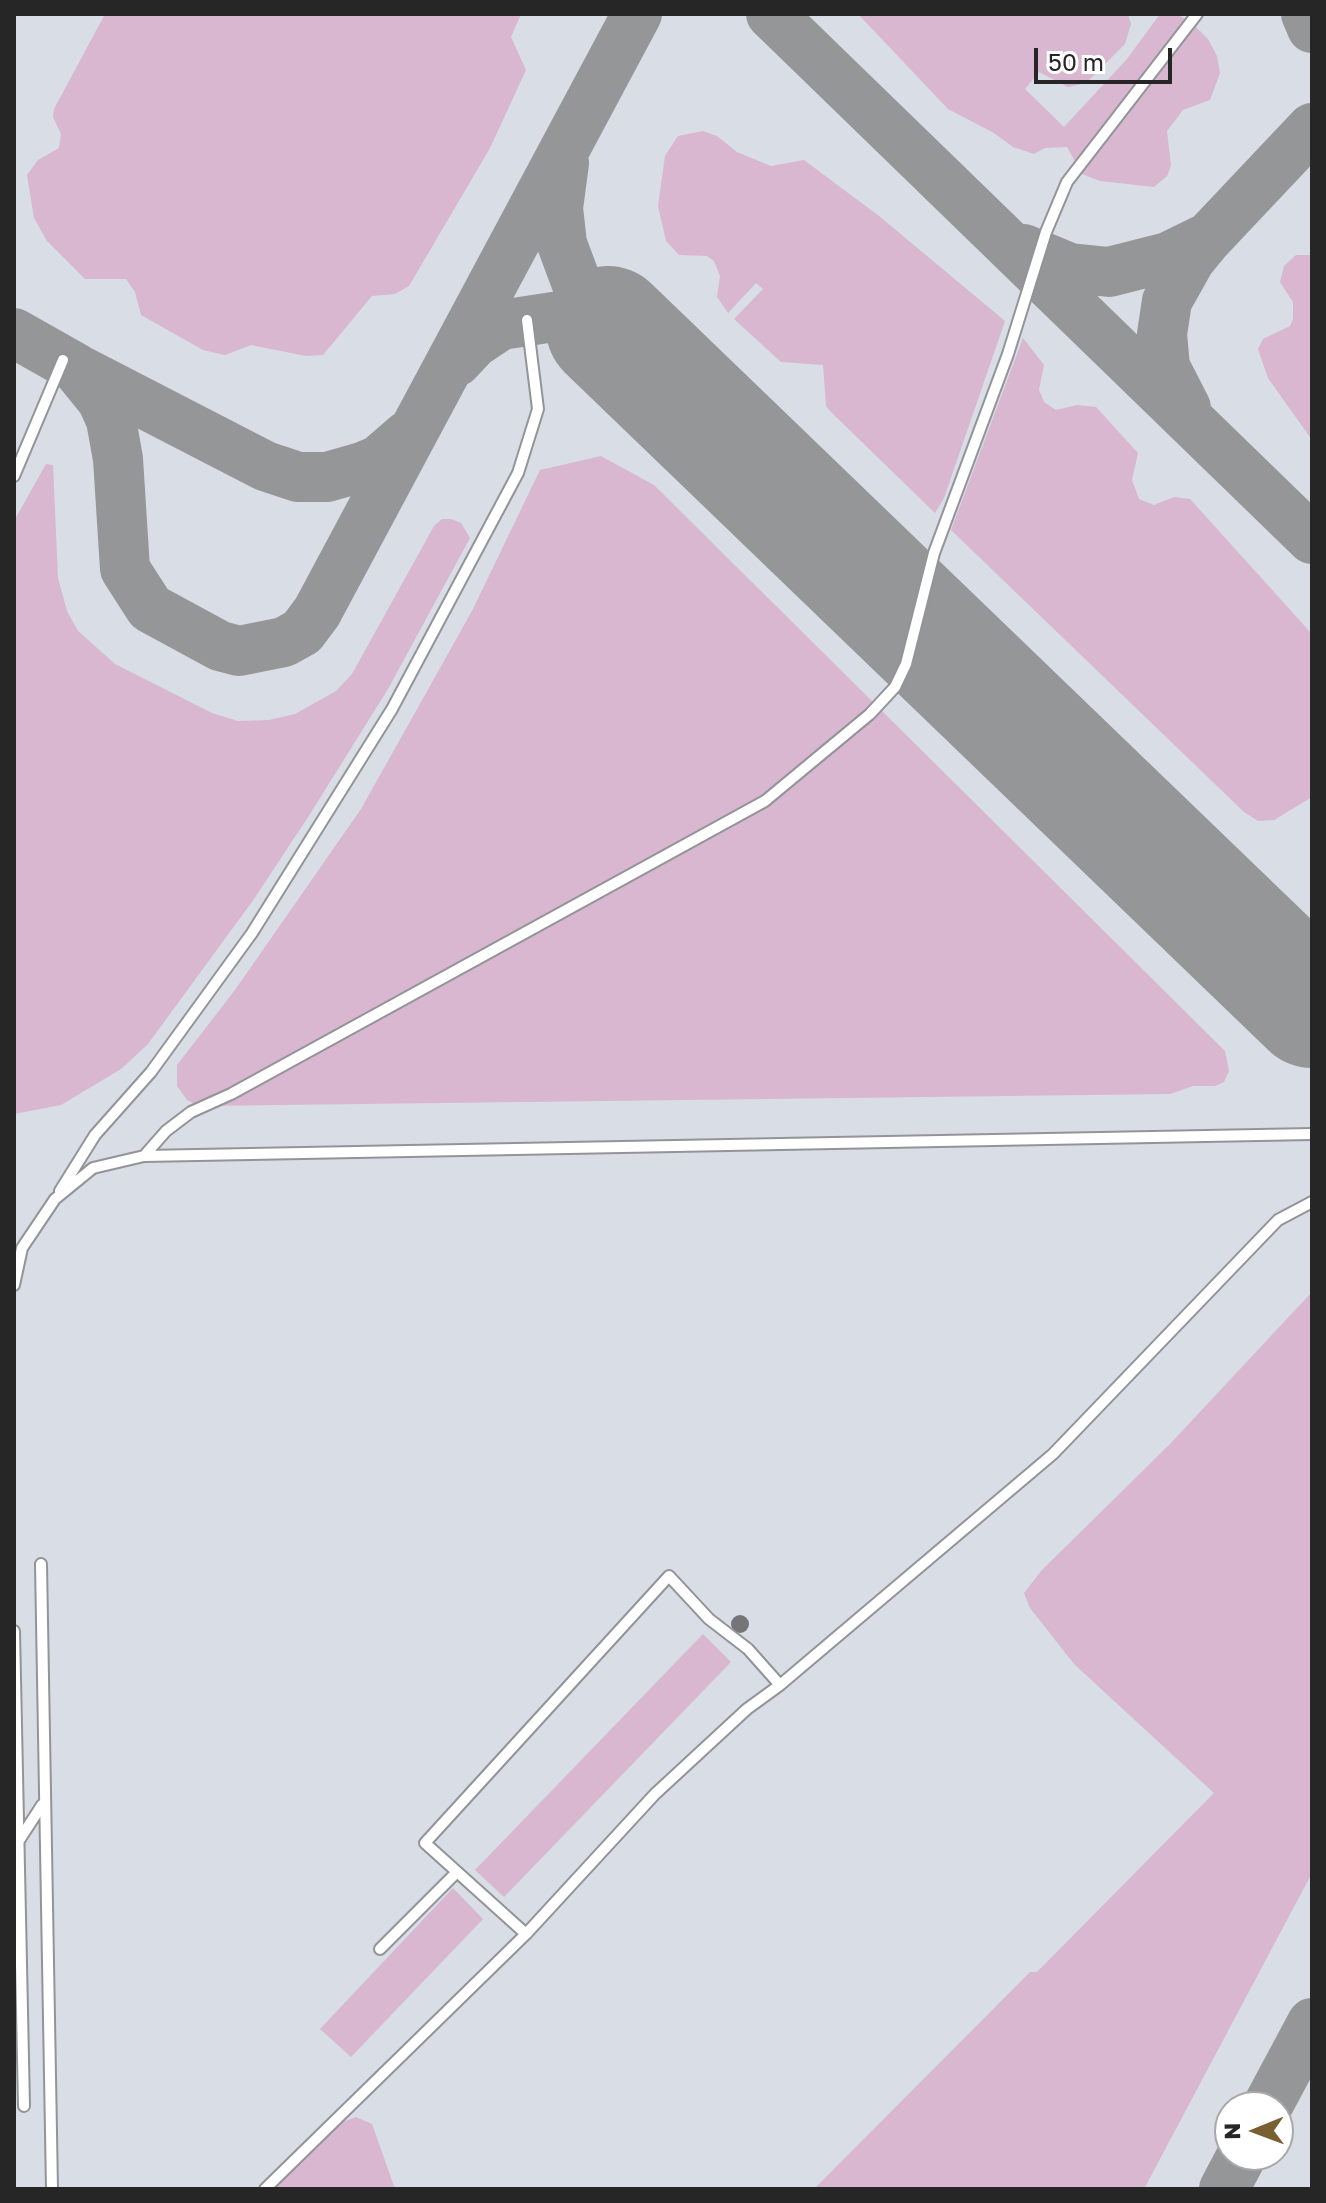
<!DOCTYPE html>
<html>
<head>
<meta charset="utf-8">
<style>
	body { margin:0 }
	#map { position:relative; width:1326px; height:2203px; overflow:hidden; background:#e7e9ec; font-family:"Golos Text",sans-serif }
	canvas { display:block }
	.frame { position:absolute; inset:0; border:16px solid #262627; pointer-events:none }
	.north { position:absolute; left:1214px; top:2091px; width:80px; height:80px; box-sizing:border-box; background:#fff; border:2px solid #a8a8a9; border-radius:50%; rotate:269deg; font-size:22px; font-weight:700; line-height:32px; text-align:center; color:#262627 }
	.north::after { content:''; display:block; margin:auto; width:28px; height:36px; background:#7a5f31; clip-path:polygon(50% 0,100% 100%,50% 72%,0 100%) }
	.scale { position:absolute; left:1034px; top:48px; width:138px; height:36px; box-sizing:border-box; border:4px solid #262627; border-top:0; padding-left:10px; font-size:24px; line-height:28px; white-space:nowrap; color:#262627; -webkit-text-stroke:6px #fff; paint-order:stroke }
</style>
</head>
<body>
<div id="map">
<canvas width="1326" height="2203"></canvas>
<div class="frame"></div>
<div class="north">N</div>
<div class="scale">50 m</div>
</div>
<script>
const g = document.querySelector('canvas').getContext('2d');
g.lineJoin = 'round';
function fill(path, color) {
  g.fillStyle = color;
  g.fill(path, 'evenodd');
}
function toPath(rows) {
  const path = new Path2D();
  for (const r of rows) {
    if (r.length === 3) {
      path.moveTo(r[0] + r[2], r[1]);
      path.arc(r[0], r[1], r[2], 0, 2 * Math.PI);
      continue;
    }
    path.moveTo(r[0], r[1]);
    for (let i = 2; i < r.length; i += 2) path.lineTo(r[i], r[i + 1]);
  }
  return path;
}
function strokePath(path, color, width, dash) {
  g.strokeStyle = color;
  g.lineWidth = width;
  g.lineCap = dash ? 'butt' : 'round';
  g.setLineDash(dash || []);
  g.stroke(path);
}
fill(toPath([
	[14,14,1312,14,1312,2189,14,2189],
	[1230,2107,1278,2107,1278,2155,1230,2155]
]), '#d8dde6');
fill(toPath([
	[105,14,521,14,511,37,526,70,490,148,409,286,395,294,372,296,323,355,306,356,251,345,225,355,203,350,141,315,135,292,126,279,85,279,47,241,34,218,27,175,38,160,59,148,61,134,53,117,54,109],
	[858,14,1128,14,1131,24,1125,44,1086,83,1068,87,1039,72,1025,89,1064,127,1127,59,1160,14,1177,14,1194,25,1208,39,1217,56,1220,73,1210,100,1183,110,1167,131,1171,166,1167,176,1154,187,1100,181,1082,174,1067,147,1045,148,1034,154,1013,147,994,133,948,109],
	[703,131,717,136,737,152,771,166,804,160,879,216,1005,321,944,498,935,513,831,412,826,406,823,365,781,362,734,319,763,289,756,283,728,313,717,297,720,276,714,261,707,256,679,255,666,241,658,206,665,156,678,136],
	[1296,255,1312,255,1312,440,1268,378,1258,349,1263,339,1290,326,1293,319,1293,302,1280,282,1284,266],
	[1023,338,1044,365,1039,390,1044,402,1056,410,1077,405,1096,407,1138,453,1132,480,1139,499,1154,505,1174,497,1190,499,1312,634,1312,797,1274,820,1258,821,1244,812,951,530],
	[601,456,654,485,1225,1051,1229,1071,1224,1082,1215,1086,1193,1086,1170,1094,199,1106,187,1100,177,1086,177,1065,235,990,361,809,472,611,540,470],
	[46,464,53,465,58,578,67,611,78,631,115,664,212,713,238,721,269,720,295,714,336,691,352,674,434,526,442,519,451,519,461,523,470,538,388,689,310,814,254,899,148,1044,121,1069,61,1105,14,1114,14,521],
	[1312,1292,1312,1873,1144,2189,814,2189,1030,1972,1037,1972,1214,1793,1074,1664,1030,1608,1024,1593,1042,1570,1170,1444],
	[703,1634,731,1662,504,1897,475,1870],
	[453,1888,483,1919,351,2057,320,2029],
	[356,2117,372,2124,395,2189,275,2189,337,2124]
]), '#d9b7d0');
strokePath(toPath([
	[771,14,1312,539],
	[1306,14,1312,28],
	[564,163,558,208,562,244,578,287,608,328],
	[1024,249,1070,268,1109,272,1168,257,1209,237,1312,128],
	[14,333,76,368,102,400,111,420,118,459,125,569,150,608,220,646,239,651,284,642,302,632,317,612,637,14],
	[456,362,474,343,501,325,560,316,584,318,608,328],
	[81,371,265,466,298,477,327,477,362,467,379,460,408,435],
	[1186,408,1165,367,1162,334,1167,301,1190,260,1208,238],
	[1267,2107,1312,2023],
	[1224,2189,1242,2155]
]), '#959698', 50);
strokePath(toPath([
	[608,328,1312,1006]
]), '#959698', 124);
fill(toPath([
	[740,1624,9]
]), '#757477');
const service = toPath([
	[14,476,63,360],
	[144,1156,166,1131,191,1112,231,1094,765,801,870,714,895,687,906,664,934,553,1008,354,1046,232,1067,182,1197,14],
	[60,1191,95,1135,151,1072,252,933,392,709,518,473,538,409,527,320],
	[14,1285,22,1248,55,1199,93,1168,144,1156,1312,1134],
	[41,1564,52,2189],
	[14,1631,24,2106],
	[18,1842,42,1805],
	[526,1934,425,1843,669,1576,709,1619,748,1649,780,1685],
	[380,1949,457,1872],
	[265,2189,526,1934,655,1794,747,1709,780,1685,1053,1454,1278,1220,1312,1202]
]);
strokePath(service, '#939497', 14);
strokePath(service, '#fff', 10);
</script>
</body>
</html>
